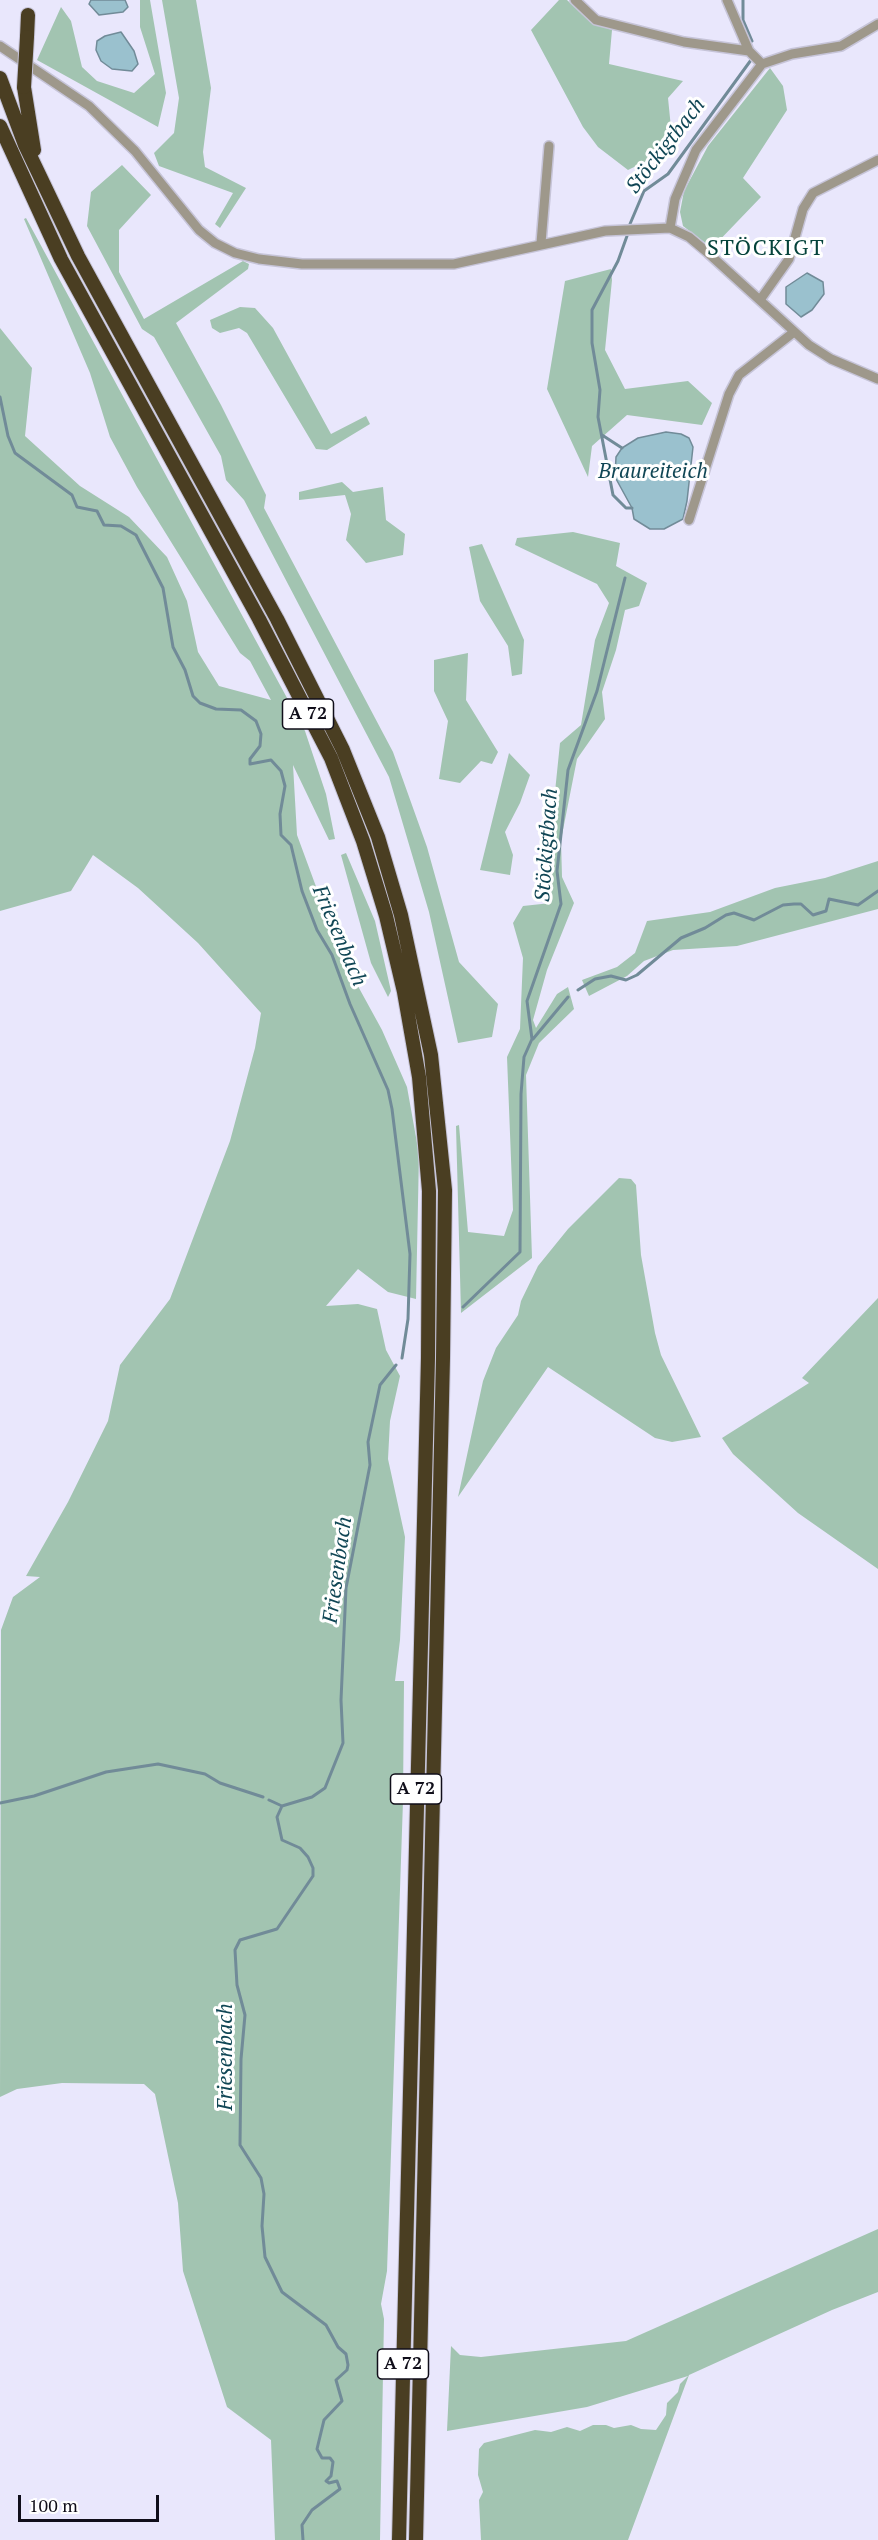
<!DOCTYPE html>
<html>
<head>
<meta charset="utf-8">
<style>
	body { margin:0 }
	#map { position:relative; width:878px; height:2540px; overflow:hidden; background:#e9e7fc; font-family:"PT Serif",serif }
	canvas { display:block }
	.scale { position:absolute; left:18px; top:2495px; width:141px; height:27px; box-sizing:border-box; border:3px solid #100e1a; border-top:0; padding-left:8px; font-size:18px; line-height:21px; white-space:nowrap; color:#100e1a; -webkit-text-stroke:4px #fff; paint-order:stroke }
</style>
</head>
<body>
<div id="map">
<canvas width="878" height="2540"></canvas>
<div class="scale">100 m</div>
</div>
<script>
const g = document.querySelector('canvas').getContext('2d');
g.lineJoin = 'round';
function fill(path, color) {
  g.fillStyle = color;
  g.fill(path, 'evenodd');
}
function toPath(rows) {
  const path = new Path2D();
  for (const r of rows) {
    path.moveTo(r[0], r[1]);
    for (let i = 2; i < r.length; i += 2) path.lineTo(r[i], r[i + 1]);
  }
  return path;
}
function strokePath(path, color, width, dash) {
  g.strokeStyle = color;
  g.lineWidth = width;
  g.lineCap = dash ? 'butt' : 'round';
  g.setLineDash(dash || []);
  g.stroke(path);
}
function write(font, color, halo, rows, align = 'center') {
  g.font = font + ' "PT Serif",serif';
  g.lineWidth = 6;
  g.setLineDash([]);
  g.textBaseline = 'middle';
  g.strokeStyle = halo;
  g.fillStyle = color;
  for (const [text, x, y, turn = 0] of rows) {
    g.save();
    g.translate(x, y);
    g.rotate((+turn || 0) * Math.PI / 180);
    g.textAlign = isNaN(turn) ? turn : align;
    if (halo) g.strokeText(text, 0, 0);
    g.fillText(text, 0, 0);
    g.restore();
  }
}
fill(toPath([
	[140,0,150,0,166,93,158,127,37,60,61,7,71,21,82,67,97,81,134,93,155,74,140,27],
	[162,0,196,0,211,88,203,152,205,167,246,188,220,228,215,224,233,193,159,166,154,153,174,133,179,98],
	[559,0,567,0,590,22,612,30,609,64,683,81,668,98,673,148,628,170,598,147,583,127,531,30],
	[770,68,783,86,787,110,743,178,761,197,712,248,683,226,680,212,684,191,708,146],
	[122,165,151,195,119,230,119,272,144,319,243,261,249,264,248,269,176,323,221,405,266,495,264,508,393,752,427,847,459,962,498,1004,492,1037,458,1043,429,912,389,777,244,500,226,480,221,456,154,337,142,329,87,226,91,192],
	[26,218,305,731,326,794,335,839,329,840,293,765,297,835,342,957,382,1030,407,1087,419,1154,416,1299,388,1292,358,1269,326,1306,358,1304,377,1309,386,1350,400,1376,390,1421,388,1459,405,1537,400,1640,395,1681,404,1681,403,1801,387,2271,381,2304,384,2319,380,2540,275,2540,271,2440,227,2407,183,2271,178,2203,155,2094,144,2084,62,2083,17,2089,0,2097,1,1630,13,1597,40,1577,26,1576,68,1502,108,1421,120,1365,170,1299,230,1141,255,1048,261,1013,198,943,138,888,93,855,71,891,0,911,0,328,32,368,25,436,80,486,129,517,167,557,187,601,198,652,219,686,271,700,250,661,240,653,137,487,110,437,90,373,24,219],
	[611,269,612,280,605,350,625,389,688,381,712,403,702,425,627,415,592,446,588,477,547,389,565,281],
	[240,307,255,308,273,328,331,434,366,416,370,424,327,450,316,449,247,333,239,328,220,333,212,328,210,320],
	[342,482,353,492,383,487,386,520,405,534,403,555,366,563,346,540,351,514,345,495,299,500,299,492],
	[573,532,620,543,616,566,647,583,639,606,625,610,616,650,602,692,605,719,577,759,561,840,562,877,574,903,547,970,533,1020,536,1028,557,994,568,987,574,1009,539,1043,526,1075,532,1258,461,1313,456,1126,459,1125,468,1232,504,1236,513,1210,507,1057,520,1029,523,958,513,923,523,906,551,903,552,821,560,743,581,725,595,640,609,603,597,584,515,545,517,538],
	[482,544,524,640,522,674,512,676,508,646,480,601,469,547],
	[468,653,466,700,498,752,492,764,481,761,460,783,439,779,448,721,434,691,434,660],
	[509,753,530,775,520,803,505,832,513,855,510,875,480,870],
	[346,853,375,921,391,991,388,997,371,963,341,855],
	[878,861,878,909,737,946,673,950,644,961,627,976,589,996,582,980,617,967,635,953,647,921,710,912,775,888,825,878],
	[619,1178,631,1179,636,1185,641,1255,655,1333,661,1355,701,1437,672,1442,655,1438,548,1367,458,1497,483,1381,496,1348,518,1315,521,1301,538,1266,568,1229],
	[878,1298,878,1569,798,1513,733,1454,722,1438,809,1383,802,1378],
	[878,2229,878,2292,832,2310,689,2375,628,2540,481,2540,479,2500,483,2492,478,2475,479,2449,484,2443,535,2430,551,2432,567,2427,580,2431,593,2425,606,2425,614,2428,631,2425,641,2429,656,2430,666,2415,667,2403,678,2392,680,2384,688,2376,587,2407,447,2431,451,2346,460,2355,481,2357,626,2341]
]), '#a2c4b1');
const water = toPath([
	[91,0,125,0,128,7,123,12,99,15,89,4,91,0],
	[121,32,134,51,138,64,132,71,112,69,101,61,96,50,97,41,105,36,121,32],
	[807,273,823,282,824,294,812,310,801,317,786,304,786,287,807,273],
	[666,432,681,434,689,438,693,447,687,501,683,519,664,529,650,529,634,519,632,508,615,477,616,457,622,448,638,438,666,432]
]);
fill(water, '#9ac1ce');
strokePath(water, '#718b98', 1.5);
strokePath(toPath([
	[743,0,743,20,752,41],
	[630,224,644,191,668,174,751,60],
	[627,236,618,261,592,310,592,343,600,390,598,417,613,495,626,508,632,508],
	[0,397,8,436,15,453,72,495,77,507,97,511,104,525,121,526,136,535,163,588,173,647,185,670,193,696,200,703,216,709,241,710,256,721,261,734,260,746,250,759,250,764,271,760,281,771,285,786,280,814,281,835,291,845,302,891,317,930,332,955,350,1004,388,1090,392,1109,410,1254,408,1319,402,1358],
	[602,435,622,448],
	[578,990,595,979,611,976,626,980,637,975,681,938,705,928,726,915,734,913,754,920,783,905,794,904,801,904,813,915,826,911,829,899,858,905,878,891],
	[533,1039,568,997],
	[463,1307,520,1252,521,1094,524,1057,532,1039,527,1001,561,904,557,871,568,770,597,691,625,578],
	[269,1800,282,1806],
	[0,1803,34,1796,106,1772,158,1764,205,1774,220,1783,263,1797],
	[303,2540,302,2525,312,2510,340,2489,337,2481,329,2483,326,2481,331,2476,333,2462,330,2458,322,2458,317,2449,324,2420,342,2401,336,2380,347,2370,348,2365,346,2354,338,2347,326,2325,282,2292,265,2257,262,2226,264,2194,261,2178,240,2145,241,2059,245,2015,237,1985,235,1950,240,1940,277,1929,313,1876,313,1868,308,1857,300,1848,282,1840,277,1817,282,1806,312,1797,325,1788,343,1743,341,1700,346,1588,370,1465,368,1442,380,1385,396,1365]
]), '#718b98', 3);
const minor = toPath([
	[575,0,596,20,684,42,749,51],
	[727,0,749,51,762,64],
	[0,46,89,106,135,151,199,230,215,243,235,253,259,259,302,264,454,264,605,231,670,228,689,237,708,253,809,345,831,359,878,379],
	[670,228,675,199,696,150,762,64,792,54,841,46,878,24],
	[541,243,549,146],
	[760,300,789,259,803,209,813,193,878,160],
	[689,520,729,394,739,375,794,332]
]);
const highway = toPath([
	[27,37,28,15],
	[0,78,25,145,78,256,277,619,343,750,378,837,401,915,431,1055,445,1190,443,1358,416,2540],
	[24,87,34,150],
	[0,126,61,259,259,619,331,758,363,841,386,916,404,992,419,1077,429,1191,428,1358,399,2540]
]);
strokePath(minor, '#c6c4d8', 12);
strokePath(highway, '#c6c4d8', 16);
strokePath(minor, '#9e988b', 9);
strokePath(highway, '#4a3e22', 14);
const highwayBridge = toPath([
	[24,87,27,37]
]);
strokePath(highwayBridge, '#c6c4d8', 16, []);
strokePath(highwayBridge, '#4a3e22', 14);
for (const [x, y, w] of [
	[308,714,51],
	[416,1789,51],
	[403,2364,51]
]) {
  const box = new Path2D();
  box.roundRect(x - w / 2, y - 15, w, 30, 4.5);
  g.fillStyle = '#fff';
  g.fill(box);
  strokePath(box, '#100e1a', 1.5);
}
write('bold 18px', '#100e1a', null, [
	["A 72",308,714],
	["A 72",416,1789],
	["A 72",403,2364]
]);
write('italic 21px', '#104655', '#fff', [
	["Stöckigtbach",666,146,-52],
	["Braureiteich",653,472],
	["Stöckigtbach",547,845,-86],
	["Friesenbach",339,936,67],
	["Friesenbach",338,1570,-82],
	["Friesenbach",226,2057,-90]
]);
g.letterSpacing = '1.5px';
write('22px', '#05433b', '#fff', [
	["STÖCKIGT",766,249]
]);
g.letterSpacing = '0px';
</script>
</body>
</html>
